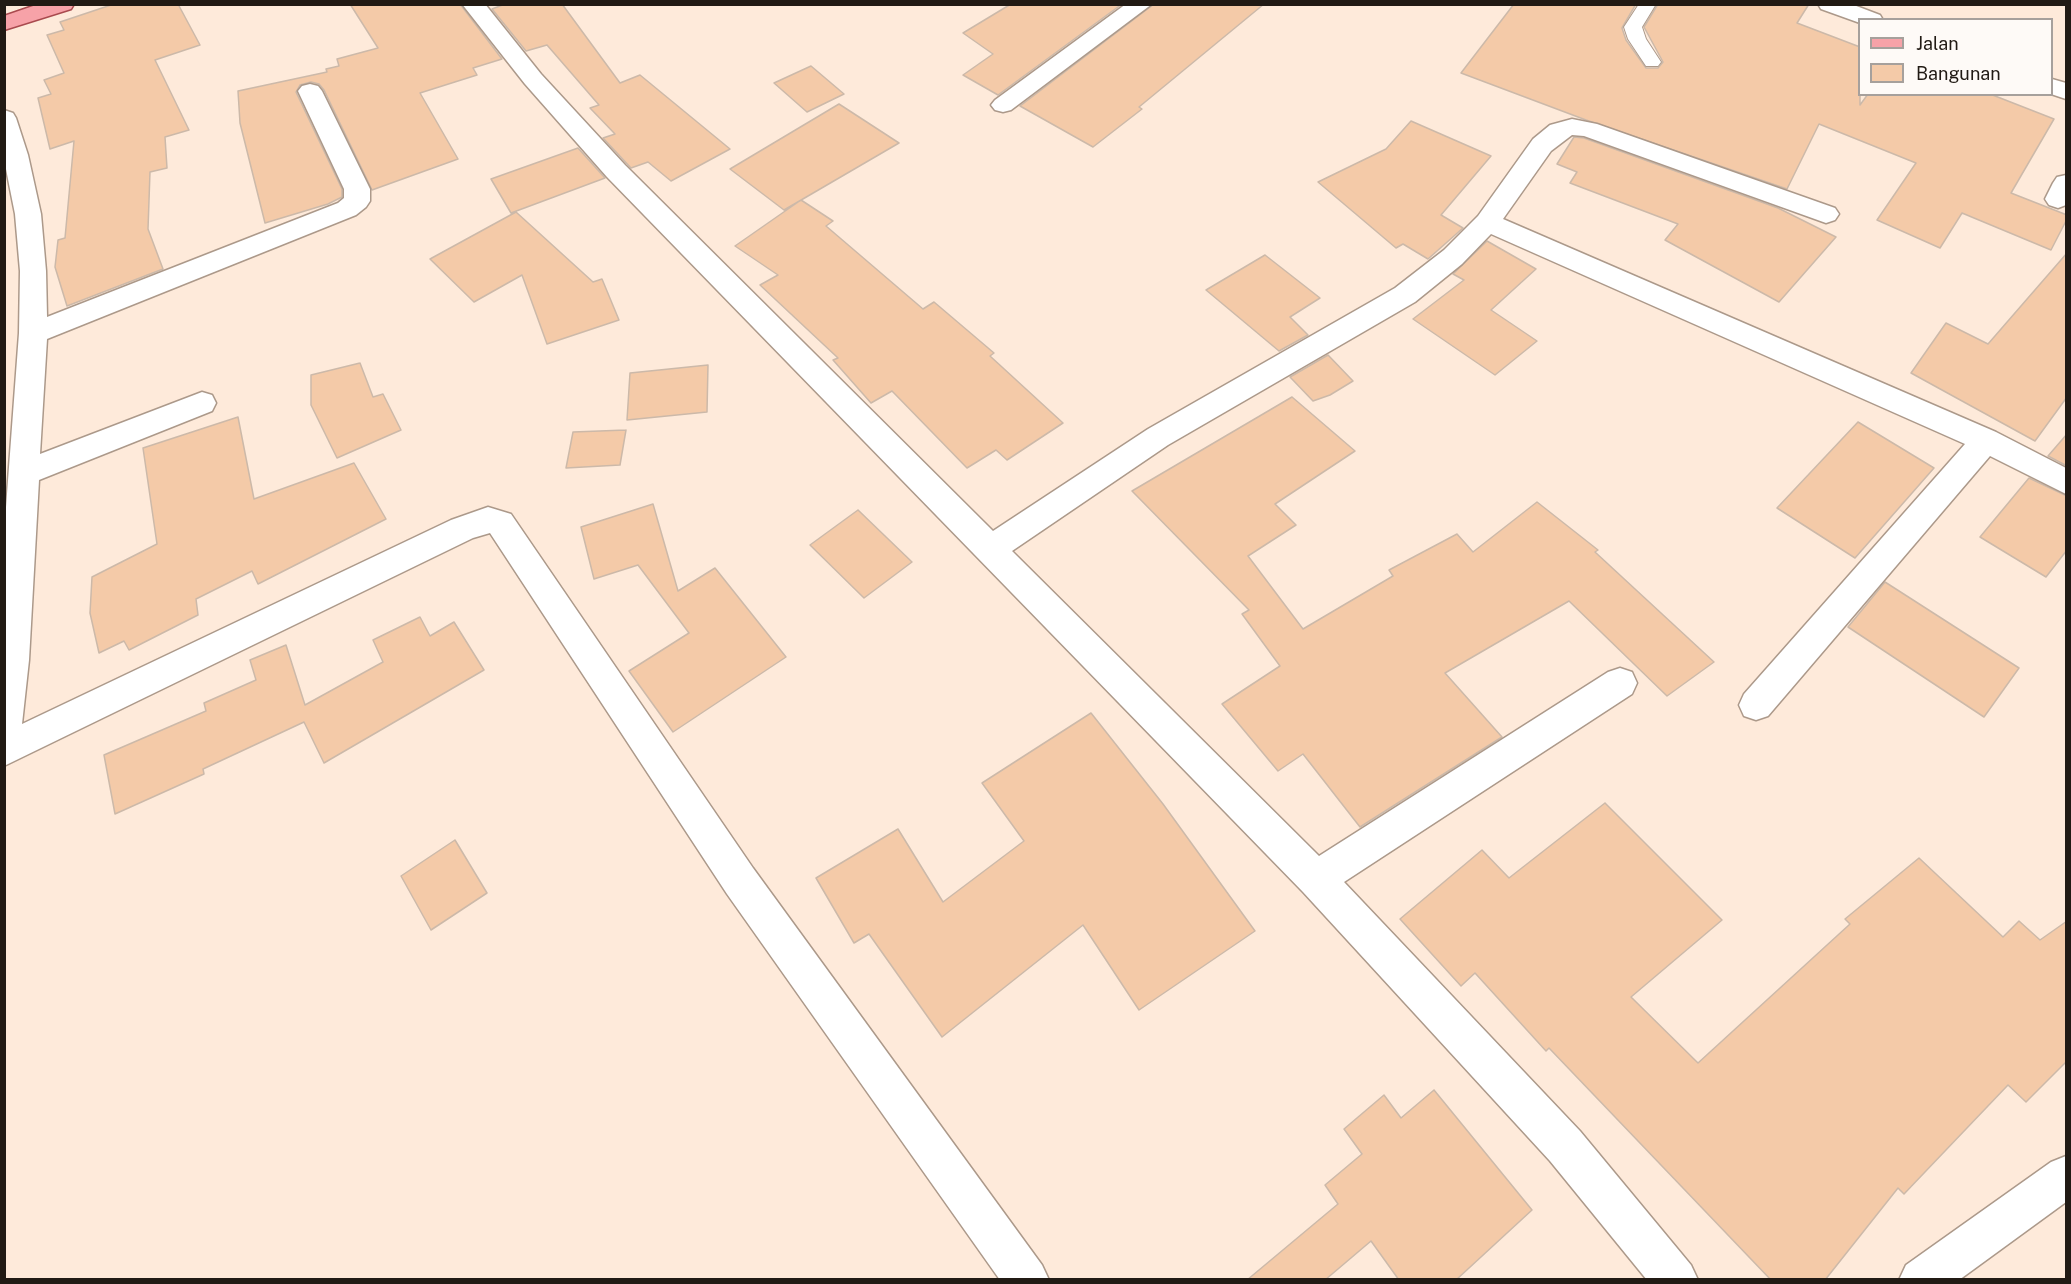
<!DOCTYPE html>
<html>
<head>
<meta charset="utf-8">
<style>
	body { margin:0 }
	#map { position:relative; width:2071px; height:1284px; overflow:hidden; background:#feeada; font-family:"Public Sans",sans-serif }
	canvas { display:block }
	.frame { position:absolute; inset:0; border:6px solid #211a14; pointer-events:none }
	.legend { position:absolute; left:1858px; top:18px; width:195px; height:78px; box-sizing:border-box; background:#fefaf7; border:2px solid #a6a09c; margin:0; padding:8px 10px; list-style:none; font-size:18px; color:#211a14 }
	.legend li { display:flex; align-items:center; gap:12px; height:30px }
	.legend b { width:30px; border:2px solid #a6a09c }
</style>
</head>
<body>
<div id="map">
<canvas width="2071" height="1284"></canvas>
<div class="frame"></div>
<ul class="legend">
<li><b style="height:8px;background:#f7a2a8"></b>Jalan</li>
<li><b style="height:16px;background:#f4caa8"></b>Bangunan</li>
</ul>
</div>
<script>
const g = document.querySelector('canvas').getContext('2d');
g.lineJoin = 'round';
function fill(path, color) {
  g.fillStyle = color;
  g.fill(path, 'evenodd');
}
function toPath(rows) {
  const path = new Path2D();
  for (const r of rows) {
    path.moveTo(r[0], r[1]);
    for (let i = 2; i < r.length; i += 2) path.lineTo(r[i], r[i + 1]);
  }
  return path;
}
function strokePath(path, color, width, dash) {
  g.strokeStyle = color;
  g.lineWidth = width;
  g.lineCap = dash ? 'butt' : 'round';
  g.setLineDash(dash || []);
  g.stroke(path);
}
const building = toPath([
	[114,4,178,4,200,45,155,60,189,130,165,137,167,168,150,172,148,229,163,269,67,306,55,267,58,240,65,238,74,141,50,149,38,98,51,94,44,80,64,73,47,35,64,30,60,22,114,4],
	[350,4,460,4,502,59,473,68,477,75,420,93,458,159,372,190,324,90,319,84,311,82,300,85,296,92,342,189,342,197,328,204,265,223,240,123,238,91,327,72,326,69,339,66,337,59,378,48,350,4],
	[505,4,562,4,620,83,640,75,730,149,671,181,648,162,631,168,603,138,615,134,590,108,599,105,547,45,526,51,492,9,505,4],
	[1011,4,1122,4,998,95,963,75,993,54,963,33,1011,4],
	[1154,4,1264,4,1139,107,1142,109,1093,147,1020,106,1154,4],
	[1514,4,1636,4,1622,28,1626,40,1646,68,1658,68,1663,62,1644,27,1658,4,1809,4,1797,23,1860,47,1860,105,1868,94,1990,94,2054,119,2011,193,2067,215,2067,219,2051,250,1962,213,1940,248,1877,220,1916,163,1819,124,1787,189,1586,120,1461,73,1514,4],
	[811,66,844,94,807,112,774,83,811,66],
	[839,104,899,143,784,210,730,169,839,104],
	[1411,121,1491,156,1441,215,1463,228,1428,259,1403,244,1396,248,1318,182,1386,149,1411,121],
	[1574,137,1584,138,1778,208,1836,237,1779,302,1665,240,1678,224,1570,183,1577,172,1557,164,1574,137],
	[578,148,605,178,511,213,491,179,578,148],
	[801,200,833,221,826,226,923,309,934,302,994,353,990,356,1063,423,1007,460,996,450,967,468,892,391,871,403,833,360,838,358,760,285,778,275,735,246,801,200],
	[516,212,593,282,602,279,619,320,547,344,522,275,474,302,430,259,516,212],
	[1487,241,1536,269,1491,310,1537,341,1495,375,1413,319,1464,280,1453,274,1487,241],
	[2067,253,2067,397,2035,441,1911,373,1946,323,1988,344,2067,253],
	[1265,255,1320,298,1290,317,1308,335,1279,351,1206,290,1265,255],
	[1328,355,1353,381,1330,395,1313,401,1290,377,1328,355],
	[360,363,373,397,383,394,401,430,337,458,311,405,311,375,360,363],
	[708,365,707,412,627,420,630,373,708,365],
	[1292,397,1355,451,1275,504,1296,525,1248,556,1303,629,1393,576,1389,570,1457,534,1473,552,1537,502,1598,550,1595,552,1714,662,1667,696,1569,601,1445,673,1502,737,1360,827,1303,754,1278,771,1222,704,1280,666,1242,614,1249,610,1132,491,1292,397],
	[238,417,254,499,354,463,386,519,258,584,252,571,196,599,198,615,129,650,124,641,99,653,90,613,92,577,157,544,143,448,238,417],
	[1858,422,1934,468,1855,558,1777,508,1858,422],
	[626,430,620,465,566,468,573,432,626,430],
	[2067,434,2067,466,2048,456,2067,434],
	[2029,478,2067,496,2067,550,2046,577,1980,537,2029,478],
	[653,504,678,591,715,568,786,657,673,732,629,671,689,633,638,565,594,579,581,527,653,504],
	[858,510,912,562,864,598,810,545,858,510],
	[1885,582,2019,668,1984,717,1848,627,1885,582],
	[420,617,430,636,454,622,484,670,324,763,304,722,203,769,204,774,115,814,104,755,206,711,204,703,256,680,250,660,286,645,305,705,383,662,373,640,420,617],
	[1091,713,1163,804,1255,931,1139,1010,1083,925,942,1037,869,934,854,943,816,878,898,829,943,902,1024,841,982,783,1091,713],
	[1605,803,1722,920,1631,997,1698,1063,1850,924,1845,919,1919,858,2003,937,2019,921,2040,940,2067,921,2067,1061,2026,1102,2008,1085,1904,1194,1898,1188,1825,1280,1771,1280,1549,1048,1546,1051,1475,973,1461,986,1400,919,1482,850,1509,878,1605,803],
	[455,840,487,893,431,930,401,876,455,840],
	[1434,1090,1532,1210,1456,1280,1399,1280,1371,1241,1325,1280,1247,1280,1338,1204,1325,1185,1362,1154,1344,1129,1384,1095,1401,1118,1434,1090]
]);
fill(building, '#f4caa8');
strokePath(building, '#ccb9a9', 1.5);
const service = toPath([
	[1639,4,1656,4,1642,27,1646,39,1661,62,1658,66,1646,66,1628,39,1624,27,1639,4]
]);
const minor = toPath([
	[462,4,485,4,541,74,625,165,993,531,1148,429,1395,288,1444,250,1478,216,1533,139,1550,125,1572,119,1597,124,1835,208,1839,214,1835,220,1826,223,1584,136,1572,135,1551,151,1503,219,1996,432,2066,468,2066,494,1990,456,1768,716,1756,720,1744,716,1739,705,1744,694,1965,444,1491,234,1462,264,1415,302,1168,445,1012,551,1319,856,1608,672,1620,668,1632,672,1637,683,1632,694,1344,882,1580,1131,1691,1265,1698,1280,1647,1280,1550,1161,1303,892,607,177,525,84,462,4],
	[1126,4,1152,4,1011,110,1003,112,995,110,991,105,995,100,1126,4],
	[310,84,318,86,322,91,370,189,370,201,366,207,356,215,47,339,40,454,202,392,212,395,216,403,212,411,39,480,29,660,22,724,451,520,488,507,511,514,753,868,1042,1265,1049,1280,1000,1280,727,894,490,533,473,538,4,766,4,534,19,333,20,271,15,214,4,159,4,110,13,113,16,118,28,155,41,214,46,271,47,317,338,203,344,198,344,189,298,91,302,86,310,84],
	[2066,175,2066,205,2058,208,2049,205,2045,199,2053,183,2057,177,2066,175],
	[2066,1156,2066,1202,1959,1280,1899,1280,1906,1265,2051,1162,2066,1156]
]);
const tertiary = toPath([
	[1818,4,1851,4,1880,15,1883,20,1860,20,1860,23,1821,9,1818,4],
	[2052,79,2066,83,2066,99,2051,94,2052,79]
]);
const primary = toPath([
	[39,4,74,4,71,9,4,30,4,16,39,4]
]);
strokePath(service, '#ac998a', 2);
strokePath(minor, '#ac998a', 3);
strokePath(tertiary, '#ac998a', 3);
strokePath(primary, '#a94a4e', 3);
fill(service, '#fff');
fill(minor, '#fff');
fill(tertiary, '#fff');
fill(primary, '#f7a2a8');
</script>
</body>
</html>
